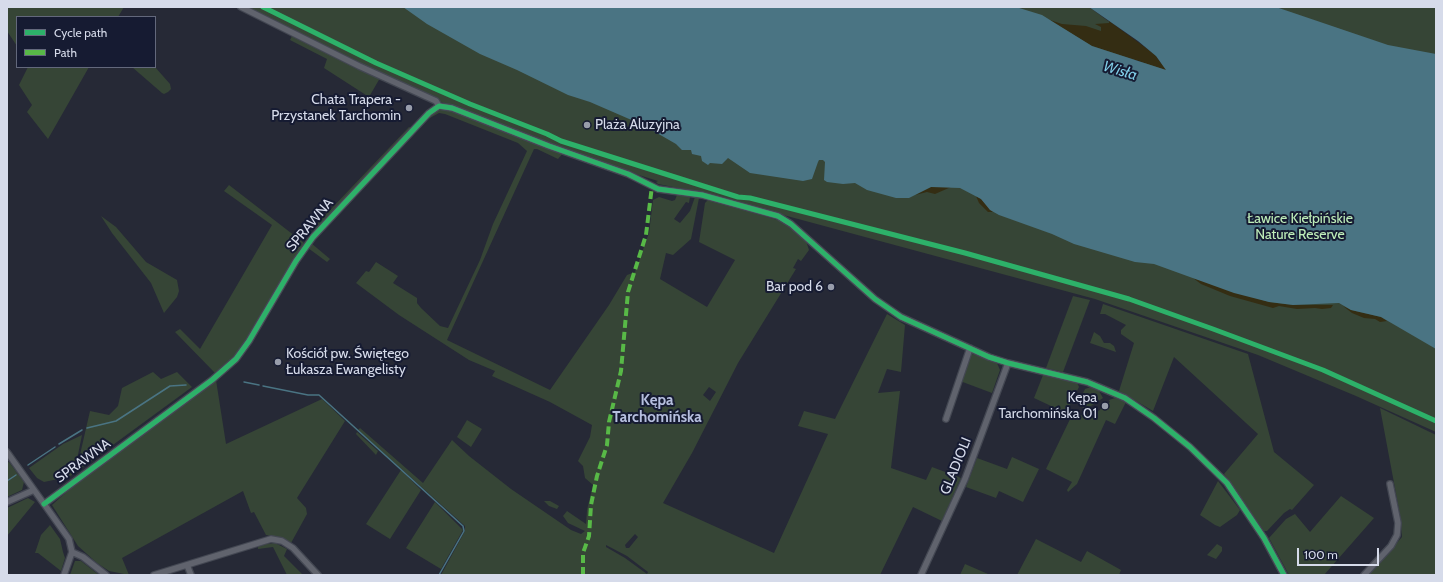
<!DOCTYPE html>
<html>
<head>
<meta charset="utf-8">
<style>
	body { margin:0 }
	#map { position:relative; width:1443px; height:582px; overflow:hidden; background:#262936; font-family:Cabin,sans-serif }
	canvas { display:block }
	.frame { position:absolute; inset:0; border:8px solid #d6dbea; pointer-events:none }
	.legend { position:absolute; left:16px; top:16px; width:140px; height:52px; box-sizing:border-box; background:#161b32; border:1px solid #63687c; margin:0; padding:5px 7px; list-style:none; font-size:12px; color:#d6dbea }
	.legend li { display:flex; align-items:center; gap:8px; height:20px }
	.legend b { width:20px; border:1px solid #63687c }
	.scale { position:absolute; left:1297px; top:548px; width:82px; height:18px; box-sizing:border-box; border:2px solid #d6dbea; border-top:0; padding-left:5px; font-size:12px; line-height:14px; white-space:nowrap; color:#d6dbea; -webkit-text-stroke:3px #161b32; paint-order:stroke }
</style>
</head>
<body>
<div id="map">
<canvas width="1443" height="582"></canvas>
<div class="frame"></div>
<ul class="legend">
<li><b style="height:5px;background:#2db169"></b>Cycle path</li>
<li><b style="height:5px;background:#58b947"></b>Path</li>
</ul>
<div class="scale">100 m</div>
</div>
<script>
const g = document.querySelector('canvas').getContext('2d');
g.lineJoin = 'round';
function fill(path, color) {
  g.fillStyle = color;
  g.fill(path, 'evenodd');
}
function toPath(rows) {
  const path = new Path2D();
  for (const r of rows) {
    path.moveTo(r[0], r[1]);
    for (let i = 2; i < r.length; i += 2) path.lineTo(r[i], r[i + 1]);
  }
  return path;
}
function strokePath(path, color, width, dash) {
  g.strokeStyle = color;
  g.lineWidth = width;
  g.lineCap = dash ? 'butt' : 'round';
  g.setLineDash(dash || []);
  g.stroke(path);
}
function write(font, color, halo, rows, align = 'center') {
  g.font = font + ' Cabin,sans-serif';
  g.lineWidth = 4;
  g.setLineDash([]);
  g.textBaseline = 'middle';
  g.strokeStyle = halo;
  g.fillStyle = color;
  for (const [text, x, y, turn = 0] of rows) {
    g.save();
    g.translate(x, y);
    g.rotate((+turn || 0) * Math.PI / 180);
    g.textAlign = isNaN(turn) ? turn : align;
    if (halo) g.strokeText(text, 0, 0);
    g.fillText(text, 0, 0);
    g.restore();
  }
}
fill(toPath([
	[7,7,124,7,118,17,17,17,17,46,7,31],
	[240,7,724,7,1048,84,1296,15,1276,7,1436,7,1436,432,1356,396,1258,355,1095,299,698,192,658,184,656,182,658,181,587,159,413,91],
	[1011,7,1089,7,1167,64,1121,61],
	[292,36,380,78,369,97,324,68,327,59,290,40],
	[28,67,89,67,48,139,27,112,32,105,19,85],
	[132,67,155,67,170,84,171,89,168,92,164,94,162,93],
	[441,109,454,111,563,153,558,159,537,149,534,149,447,340,550,390,609,305,627,275,635,272,649,233,653,200,659,197,672,201,675,200,677,195,690,197,689,203,686,202,674,219,680,223,690,211,695,197,699,198,691,239,673,255,666,253,660,279,707,307,735,260,699,242,705,203,709,199,784,222,806,241,809,250,801,261,798,259,793,268,796,269,738,363,692,453,663,503,774,553,828,434,798,426,804,411,835,419,887,314,905,325,901,372,887,369,878,393,900,391,891,468,926,480,932,467,961,478,942,521,913,507,880,575,441,575,465,531,465,526,358,430,360,428,423,483,452,440,469,456,511,489,571,530,581,534,585,531,568,523,563,516,567,511,586,524,587,510,593,485,585,478,583,466,578,461,590,437,592,425,550,402,492,376,495,371,469,360,399,315,356,283,366,271,369,272,376,262,398,276,393,283,417,298,417,303,421,308,440,326,448,328,480,260,493,224,527,151,518,143,445,114,439,113,428,119,435,112],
	[709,387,716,392,710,401,703,395],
	[635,534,638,537,629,548,626,548,625,545],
	[606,545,627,556,648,572,647,574,625,558,606,547],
	[409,127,411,128,315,231,313,228],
	[229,185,304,243,247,339,236,355,215,373,175,332,180,329,200,349,272,225,224,191],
	[101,216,116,227,146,262,177,280,179,291,177,297,164,313,151,283,112,233],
	[311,243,330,259,327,262,308,248],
	[1073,296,1090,300,1063,372,1046,368],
	[1103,304,1248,354,1274,452,1314,485,1292,510,1290,509,1284,513,1267,531,1264,531,1224,474,1258,434,1174,357,1153,411,1119,391,1134,343,1121,334,1121,330,1126,325,1105,314,1100,314],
	[1094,332,1100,336,1104,343,1110,343,1114,346,1116,352,1090,343],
	[970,353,997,363,1000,370,992,393,960,381],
	[153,372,161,379,177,372,192,387,76,472,90,411,109,415,118,406,122,388],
	[1043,375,1077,382,1079,387,1066,413,1034,398],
	[216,380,226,444,322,399,345,421,297,498,306,508,307,514,291,543,284,539,266,535,254,512,251,513,243,491,122,558,129,575,109,571,97,563,78,546,52,505,73,486],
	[1091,387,1099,391,1103,398,1088,408,1083,408,1079,401,1085,389],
	[1115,398,1126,402,1115,424,1106,420,1077,484,1068,492,1067,490,1072,482,1046,469,1072,415,1074,413,1084,416,1091,413,1093,415,1110,402,1109,400],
	[1380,408,1436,435,1436,575,1369,575,1402,537,1400,515],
	[467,420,482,429,471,447,457,437],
	[357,432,378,451,376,455,356,434],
	[82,435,74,474,68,477,44,482,37,478,29,468,63,444],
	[1012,457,1039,469,1023,502,999,491,996,498,966,487,977,458,1007,469],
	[9,462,24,482,22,490,7,497,7,463],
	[401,470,421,490,390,539,366,524],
	[1218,481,1240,510,1237,515,1220,527,1215,525,1200,515],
	[1341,496,1374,518,1324,575,1289,575,1269,538,1286,519,1295,514,1310,532],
	[28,498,35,502,7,536,7,508],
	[544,501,550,501,559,506,557,509,549,506],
	[435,502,463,530,441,569,406,548],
	[50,525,60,539,63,552,65,558,61,571,38,553,35,553,41,535],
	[1036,539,1081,562,1087,551,1121,570,1119,575,1017,575],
	[275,543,287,549,284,556,303,575,287,575,273,547,258,549,258,545],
	[1217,544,1222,547,1222,551,1216,559,1207,555],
	[75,561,81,561,99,575,70,575],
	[965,564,988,574,989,575,960,575]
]), '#364536');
fill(toPath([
	[1047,19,1062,24,1086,26,1101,31,1101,27,1095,24,1109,23,1109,21,1146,48,1156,56,1166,70,1092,46],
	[931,187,948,186,951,187,935,194,927,192,915,195],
	[976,196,981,199,993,212,988,212,979,203],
	[1193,278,1269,302,1293,305,1333,305,1331,308,1322,309,1315,308,1297,309,1279,306,1273,308,1230,296,1201,284],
	[1343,306,1351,310,1381,317,1387,321,1380,322,1375,319,1364,318,1352,313]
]), '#342d13');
fill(toPath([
	[403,7,1016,7,1042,15,1092,46,1166,70,1156,56,1138,41,1089,7,1276,7,1388,45,1436,54,1436,349,1381,317,1351,310,1339,303,1293,305,1269,302,1234,293,1154,264,1135,262,1074,244,1052,234,999,215,990,210,981,199,960,188,931,187,909,198,896,198,867,190,855,183,843,184,827,182,824,180,825,162,823,160,819,160,818,162,812,179,803,181,750,173,728,158,722,164,710,163,708,165,702,161,701,156,692,154,691,150,682,150,676,144,643,125,590,102,568,95,517,70,480,54,427,24]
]), '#4a7483');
strokePath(toPath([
	[244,382,259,385],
	[263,386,308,395,319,395,463,526,464,531,439,575],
	[87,428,116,421,170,386,186,385],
	[59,444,82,430],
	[28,465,55,447],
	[7,481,16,475]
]), '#4a7483', 1.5);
const street = toPath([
	[241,7,359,66,436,101,439,106],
	[946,419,970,348],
	[7,452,69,539,72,552,64,575],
	[7,502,34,490],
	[44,504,212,380,236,359,249,341,296,261,313,237,429,113,439,106,452,108,549,146,628,174,658,189,702,195,778,216,791,224,875,299,901,317,989,357,1008,363,1087,382,1125,398,1154,418,1190,447,1227,483,1264,538,1284,575],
	[72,552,83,557,106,575],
	[187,565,191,575],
	[154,575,271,539,282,541,293,548,318,575],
	[921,575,965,479,1008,363],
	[1364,575,1391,546,1397,535,1398,523,1390,484]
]);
strokePath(street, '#434752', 8);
strokePath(street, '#60636d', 5.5);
strokePath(toPath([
	[583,575,583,553,589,536,591,505,597,476,607,445,609,422,621,371,628,292,646,235,652,186]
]), '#58b947', 4, [8, 4]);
strokePath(toPath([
	[263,7,376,63,470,104,547,134,561,141,738,197,750,198,965,253,1129,299,1213,329,1323,370,1436,421],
	[44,504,212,380,236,359,249,341,296,261,313,237,429,113,439,106,452,108,549,146,628,174,658,189,702,195,778,216,791,224,875,299,901,317,989,357,1008,363,1087,382,1125,398,1154,418,1190,447,1227,483,1264,538,1284,575]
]), '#2db169', 5);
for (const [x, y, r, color] of [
	[409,108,4,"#989dab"],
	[587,125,4,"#989dab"],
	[831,287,4,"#989dab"],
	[278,362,4,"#989dab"],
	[1105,406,4,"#989dab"]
]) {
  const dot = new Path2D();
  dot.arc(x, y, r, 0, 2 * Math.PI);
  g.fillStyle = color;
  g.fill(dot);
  strokePath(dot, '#161b32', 1.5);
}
write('14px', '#d6dbea', '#161b32', [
	["Chata Trapera -",401,100],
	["Przystanek Tarchomin",401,116],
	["Plaża Aluzyjna",595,125,"left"],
	["Bar pod 6",823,287],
	["Kościół pw. Świętego",286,354,"left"],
	["Łukasza Ewangelisty",286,370,"left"],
	["Kępa",1097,398],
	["Tarchomińska 01",1097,414]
], 'right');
write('14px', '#beedb9', '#161b32', [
	["Ławice Kiełpińskie",1300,219],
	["Nature Reserve",1300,235]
]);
write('14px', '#d6dbea', '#161b32', [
	["SPRAWNA",310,225,-50],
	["SPRAWNA",83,461,-36],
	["GLADIOLI",956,466,-68]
]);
write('italic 15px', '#80cee8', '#161b32', [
	["Wisła",1120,71,17]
]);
write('bold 15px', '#b6bfde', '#161b32', [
	["Kępa",657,401],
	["Tarchomińska",657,418]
]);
</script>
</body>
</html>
